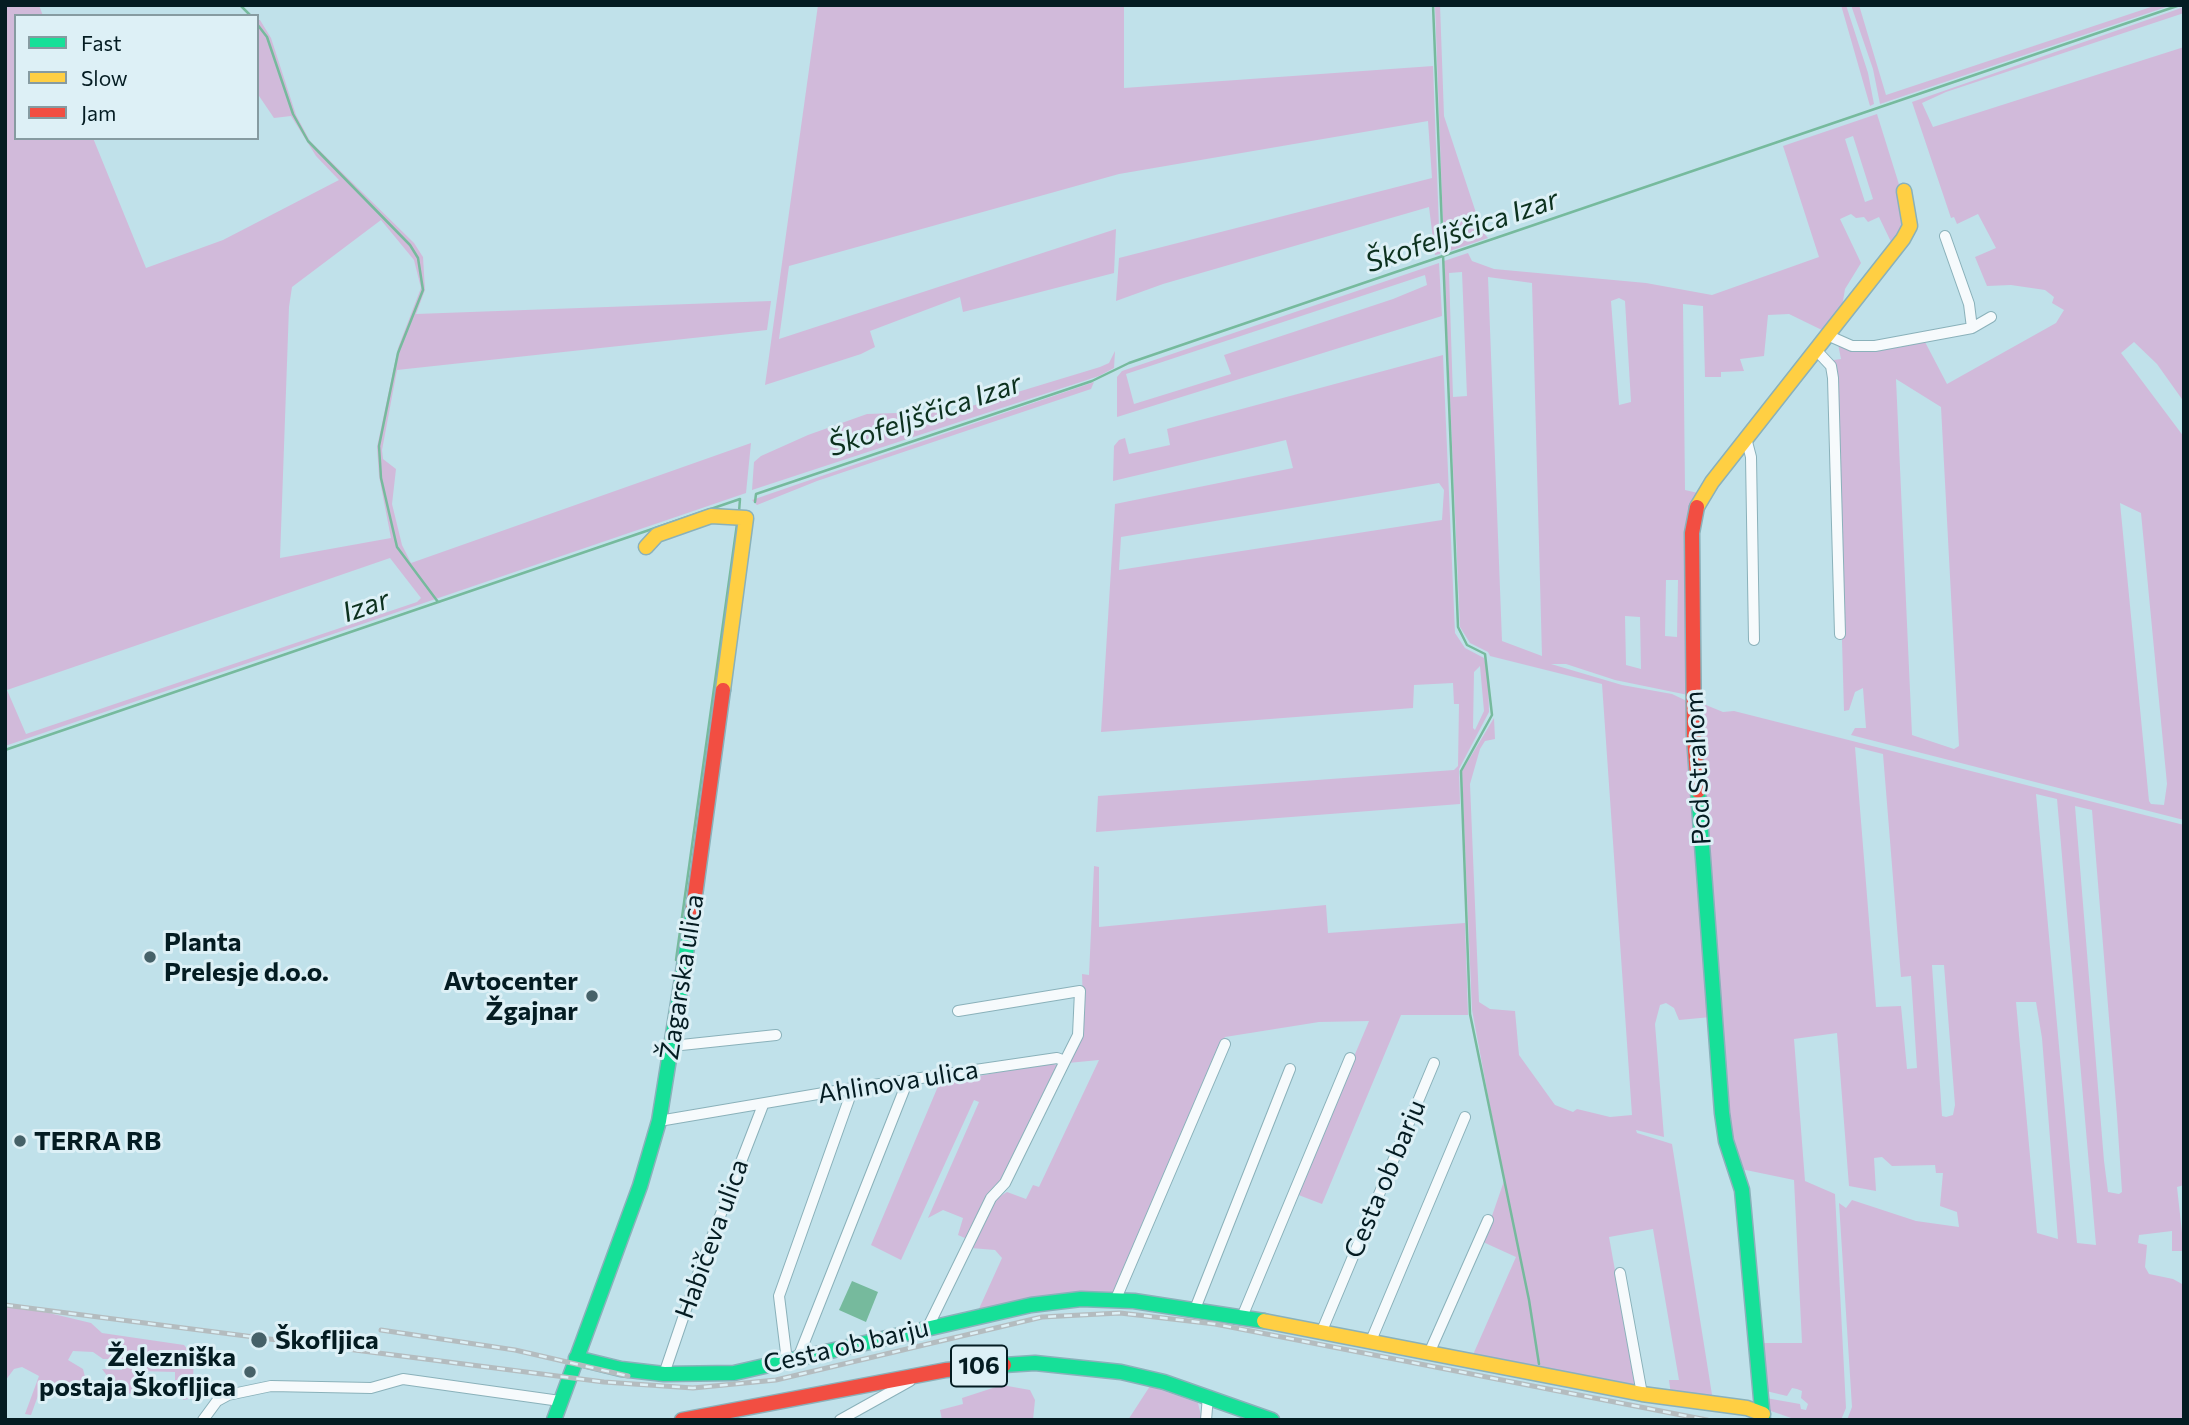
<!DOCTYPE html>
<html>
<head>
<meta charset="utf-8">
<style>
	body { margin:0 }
	#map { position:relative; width:2189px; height:1425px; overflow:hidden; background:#c0e1ea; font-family:Commissioner,sans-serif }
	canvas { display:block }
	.frame { position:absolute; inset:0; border:7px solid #041c22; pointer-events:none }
	.legend { position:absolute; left:14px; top:14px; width:245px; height:126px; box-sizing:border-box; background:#ddf0f6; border:2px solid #869ba1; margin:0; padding:9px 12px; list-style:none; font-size:21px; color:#041c22 }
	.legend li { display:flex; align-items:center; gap:14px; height:35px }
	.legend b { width:35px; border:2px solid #869ba1 }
</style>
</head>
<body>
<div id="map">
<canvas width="2189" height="1425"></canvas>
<div class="frame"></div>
<ul class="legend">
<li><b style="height:9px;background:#16e098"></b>Fast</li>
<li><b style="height:9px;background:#ffcf43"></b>Slow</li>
<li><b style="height:9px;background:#f24e42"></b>Jam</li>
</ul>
</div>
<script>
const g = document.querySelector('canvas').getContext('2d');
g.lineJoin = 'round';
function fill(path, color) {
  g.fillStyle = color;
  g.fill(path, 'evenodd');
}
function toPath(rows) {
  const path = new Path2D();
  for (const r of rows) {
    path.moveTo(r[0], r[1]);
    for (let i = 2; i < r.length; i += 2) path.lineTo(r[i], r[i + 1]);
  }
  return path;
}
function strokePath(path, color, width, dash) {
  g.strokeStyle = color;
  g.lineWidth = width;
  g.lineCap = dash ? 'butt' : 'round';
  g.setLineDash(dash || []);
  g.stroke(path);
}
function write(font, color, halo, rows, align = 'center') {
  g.font = font + ' Commissioner,sans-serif';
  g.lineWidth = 6;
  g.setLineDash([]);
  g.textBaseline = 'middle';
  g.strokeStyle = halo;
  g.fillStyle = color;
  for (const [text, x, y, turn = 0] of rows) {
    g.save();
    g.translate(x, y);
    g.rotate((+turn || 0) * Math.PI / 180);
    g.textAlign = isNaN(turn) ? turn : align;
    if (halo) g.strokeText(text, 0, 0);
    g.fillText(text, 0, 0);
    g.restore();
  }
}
fill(toPath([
	[5,5,39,5,43,16,16,16,16,138,93,138,146,268,223,240,339,180,316,156,291,116,274,118,257,93,257,20,260,20,271,38,296,115,310,141,414,243,423,257,425,290,416,314,771,301,767,330,397,370,382,450,383,459,396,469,392,504,402,545,411,563,751,443,746,493,5,746],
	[381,220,414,260,421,288,398,348,377,447,379,476,391,538,280,558,289,307,292,287],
	[390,558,421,598,417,602,26,734,7,690],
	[818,5,1124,5,1124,88,1433,66,1440,254,1435,255,1429,207,1163,284,1116,301,1119,258,1432,178,1428,121,1119,174,789,266,779,339,1116,229,1114,273,963,312,960,297,870,331,875,347,861,354,765,385],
	[1435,5,1440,5,1444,116,1482,231,1488,238,1444,253],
	[1841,5,1846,5,1868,73,1874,104,1870,106],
	[1851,5,1859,5,1886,95,2157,5,2172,5,1880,104,1873,69],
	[2184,7,2184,13,1946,92,1922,103,1933,127,2184,47,2184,402,2157,364,2134,342,2121,353,2184,437,2184,820,1851,735,1855,728,1866,728,1863,688,1855,692,1849,710,1844,711,1834,360,1841,359,1838,344,1862,352,1924,340,1947,384,2056,323,2064,310,2052,303,2054,297,2045,290,2011,285,1987,286,1975,257,1996,248,1978,214,1957,224,1954,217,1951,218,1912,102],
	[1896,379,1941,407,1959,746,1954,749,1912,735],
	[2120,503,2141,513,2167,784,2164,805,2151,804,2149,801],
	[1877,114,1902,194,1907,227,1893,246,1879,217,1868,222,1864,217,1856,218,1851,214,1840,219,1861,263,1845,289,1841,313,1826,332,1789,314,1768,315,1764,356,1740,359,1744,371,1721,372,1721,377,1705,377,1703,306,1683,304,1685,490,1698,493,1688,695,1615,680,1566,664,1551,664,1622,685,1672,694,1689,702,1711,1017,1679,1020,1674,1008,1666,1003,1660,1005,1655,1024,1664,1137,1636,1130,1637,1133,1672,1144,1713,1401,1671,1395,1669,1380,1679,1380,1653,1229,1609,1237,1636,1387,1472,1357,1516,1257,1483,1242,1504,1181,1472,1010,1466,871,1462,771,1494,718,1495,739,1485,741,1480,749,1470,784,1479,1002,1490,1009,1515,1011,1519,1055,1555,1105,1573,1112,1577,1109,1610,1117,1632,1115,1602,684,1490,656,1488,652,1470,643,1460,627,1444,261,1468,253,1472,261,1494,269,1646,283,1712,295,1819,257,1783,146],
	[1853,136,1873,199,1865,202,1845,139],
	[1462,272,1467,396,1453,397,1449,273],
	[1488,277,1532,283,1542,656,1502,641],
	[1619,298,1625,301,1631,402,1619,405,1611,301],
	[1666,580,1678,580,1677,637,1665,636],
	[1625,616,1640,617,1641,669,1626,665],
	[1439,263,1442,316,1117,417,1117,377,1122,371],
	[1425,275,1427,285,1393,299,1224,355,1231,374,1134,404,1126,374],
	[1115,351,1114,368,1099,376,752,490,754,462,761,456,808,435,867,414,955,411,1100,367,1109,363],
	[1443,355,1455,633,1465,648,1484,658,1488,674,1489,712,1459,769,1460,804,1096,832,1098,796,1454,770,1458,766,1459,704,1454,704,1453,683,1414,685,1413,708,1101,732,1115,504,1293,468,1286,440,1113,481,1114,446,1119,440,1125,438,1129,454,1170,445,1167,429],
	[1439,483,1444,490,1442,520,1119,570,1121,537],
	[1480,666,1484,711,1475,730,1473,728,1474,672],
	[1094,382,1091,389,817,481,757,505,752,500],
	[1701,703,1723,712,1734,711,2184,825,2184,1185,2177,1187,2184,1251,2172,1251,2172,1231,2139,1235,2138,1243,2147,1245,2145,1267,2149,1274,2173,1279,2182,1284,2182,1420,1847,1420,1852,1407,1839,1203,1846,1208,1852,1200,1916,1221,1959,1227,1957,1212,1940,1206,1943,1173,1936,1173,1935,1165,1892,1166,1882,1157,1874,1158,1876,1191,1849,1186,1837,1033,1794,1039,1805,1181,1835,1194,1846,1408,1841,1420,1797,1420,1768,1410,1766,1398,1800,1404,1801,1409,1806,1410,1808,1404,1801,1398,1802,1391,1797,1389,1792,1388,1787,1396,1766,1391,1760,1343,1802,1343,1794,1180,1741,1169,1728,1134,1697,705],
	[1855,747,1883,754,1901,977,1911,976,1917,1068,1907,1069,1901,1006,1876,1007],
	[2036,794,2057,799,2096,1245,2077,1243],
	[2075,806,2092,810,2117,1116,2122,1192,2119,1194,2108,1192,2104,1161],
	[1932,965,1944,965,1955,1105,1953,1115,1946,1117,1942,1116],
	[2016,1002,2036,1002,2042,1038,2058,1239,2037,1233],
	[1094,866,1099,867,1099,927,1326,905,1328,933,1465,923,1468,1015,1401,1015,1322,1204,1296,1194,1369,1021,1319,1022,1225,1037,1112,1296,978,1311,1002,1258,995,1250,971,1248,994,1200,1007,1192,1026,1199,1033,1185,1039,1187,1099,1060,1068,1063,1083,1003,1082,974,1089,975],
	[1045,1063,1058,1065,996,1189,967,1239,958,1235,963,1218,943,1210,928,1218,979,1102,974,1100,901,1260,871,1245,939,1084],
	[5,1307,41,1311,91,1323,102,1333,184,1345,194,1357,193,1378,201,1397,183,1400,183,1381,175,1380,175,1372,138,1371,136,1394,120,1393,102,1369,122,1370,123,1359,103,1359,93,1352,73,1351,68,1360,83,1369,88,1389,84,1392,62,1391,58,1396,40,1390,31,1415,25,1414,39,1376,22,1367,14,1369,5,1381],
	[1002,1385,1030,1390,1035,1400,1033,1420,942,1420,940,1410,963,1404,962,1398],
	[1150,1386,1198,1403,1202,1420,1128,1420]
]), '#d1bada');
fill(toPath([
	[852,1281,878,1292,866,1322,839,1310]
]), '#76ba9d');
strokePath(toPath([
	[240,5,251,16],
	[1433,5,1458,627,1467,645,1485,654,1492,715,1461,771,1470,1014,1529,1300,1539,1364],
	[257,24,267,37,293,114,308,141,410,245,418,258,423,290,398,353,379,446,381,478,397,547,438,602],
	[755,502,756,494,1092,381,1129,363,1202,338,2180,5],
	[5,750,740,499,739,512],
	[676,960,737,524]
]), '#76ba9d', 2.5);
const street = toPath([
	[1945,236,1969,304,1972,328],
	[1827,335,1852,346,1875,346,1972,328,1991,317],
	[1816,350,1831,366,1833,378,1840,634],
	[1746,438,1751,457,1754,640],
	[672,1046,776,1035],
	[659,1121,853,1088,1057,1058,1065,1061,1078,1035,1080,991,958,1011],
	[1620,1273,1642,1394],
	[1115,1301,1225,1044],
	[1195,1309,1290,1069],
	[1242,1317,1350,1058],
	[928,1327,991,1198,1005,1183,1065,1061],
	[1321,1333,1434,1063],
	[1370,1343,1465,1117],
	[1430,1351,1488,1220],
	[798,1358,908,1080],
	[787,1361,779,1296,853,1088],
	[664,1374,700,1268,763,1105],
	[203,1420,217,1401,228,1395,271,1386,371,1388,403,1379,560,1401],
	[840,1420,910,1381],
	[1206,1420,1208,1396]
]);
const fast = toPath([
	[1698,791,1722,1113,1726,1141,1742,1190,1763,1420],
	[576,1358,621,1369,664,1374,734,1373,1031,1305,1081,1299,1134,1301,1264,1321],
	[1004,1365,1035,1363,1121,1372,1164,1382,1272,1420],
	[554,1420,640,1186,659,1121,693,910]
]);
const slow = toPath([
	[1697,507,1712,482,1903,239,1910,226,1904,191],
	[646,547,657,535,711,516,746,518,723,690],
	[1264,1321,1642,1394,1747,1408,1763,1414]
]);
const jam = toPath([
	[1697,507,1692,533,1694,737,1698,791],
	[693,910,723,690],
	[682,1420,946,1370,1004,1365]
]);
strokePath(street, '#8ab1ba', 12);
strokePath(fast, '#8ab1ba', 17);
strokePath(slow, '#8ab1ba', 17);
strokePath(jam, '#8ab1ba', 17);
strokePath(street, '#f6fafc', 10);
strokePath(fast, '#16e098', 14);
strokePath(slow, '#ffcf43', 14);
strokePath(jam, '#f24e42', 14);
const rail = toPath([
	[5,1305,604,1382,693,1388,776,1380,1042,1317,1120,1313,1215,1324,1707,1420],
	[381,1330,515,1350,628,1376]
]);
strokePath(rail, '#b4bcbf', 5);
strokePath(rail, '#ddf0f6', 2.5, [8]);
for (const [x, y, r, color] of [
	[150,957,7,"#466168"],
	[592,996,7,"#466168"],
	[20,1141,7,"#466168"],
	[259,1340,9,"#466168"],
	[250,1372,7,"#466168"]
]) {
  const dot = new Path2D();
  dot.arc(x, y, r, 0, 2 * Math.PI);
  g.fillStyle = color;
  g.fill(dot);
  strokePath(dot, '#ddf0f6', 2.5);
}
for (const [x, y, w] of [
	[979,1366,56]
]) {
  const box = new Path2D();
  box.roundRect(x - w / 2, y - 20.5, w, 41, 5);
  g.fillStyle = '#ddf0f6';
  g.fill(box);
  strokePath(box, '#041c22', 2);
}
write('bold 24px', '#041c22', null, [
	["106",979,1366]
]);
write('26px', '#041c22', '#ddf0f6', [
	["Pod Strahom",1698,768,-93],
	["Žagarska ulica",682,977,-81],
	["Ahlinova ulica",898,1082,-9],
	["Cesta ob barju",1385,1179,-67],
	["Habičeva ulica",712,1239,-70],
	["Cesta ob barju",846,1346,-13]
]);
write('bold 26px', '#041c22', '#ddf0f6', [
	["Planta",164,942],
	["Prelesje d.o.o.",164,972],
	["Avtocenter",578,981,"right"],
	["Žgajnar",578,1011,"right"],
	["TERRA RB",34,1141],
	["Škofljica",275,1340],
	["Železniška",236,1357,"right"],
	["postaja Škofljica",236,1387,"right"]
], 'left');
write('italic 28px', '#0c311e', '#ddf0f6', [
	["Škofeljščica Izar",1462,231,-19],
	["Škofeljščica Izar",925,415,-19],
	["Izar",366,606,-19]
]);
</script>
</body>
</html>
